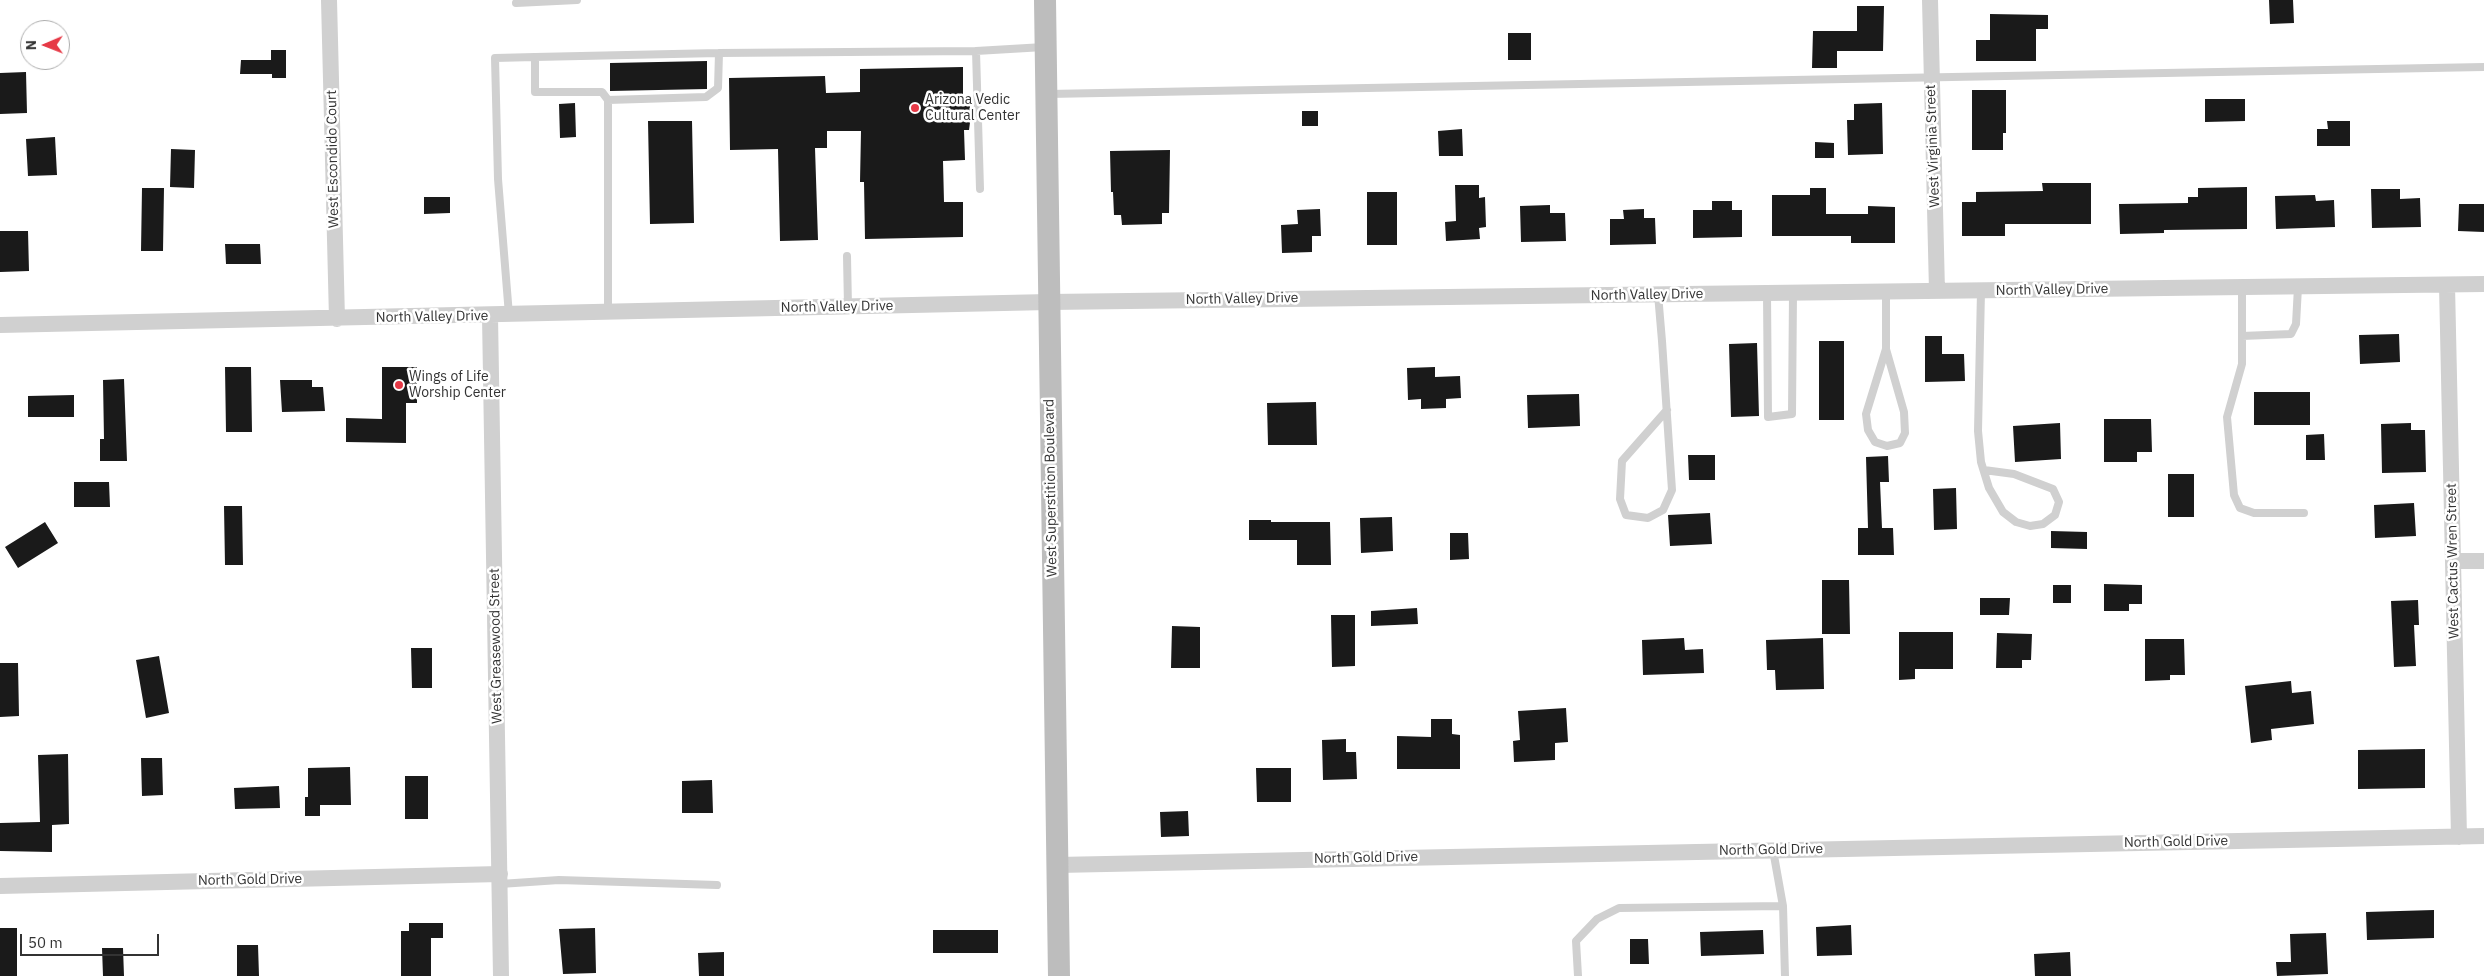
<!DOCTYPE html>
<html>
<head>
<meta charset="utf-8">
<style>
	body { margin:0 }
	#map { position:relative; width:2484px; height:976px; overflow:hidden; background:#fff; font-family:"IBM Plex Sans",sans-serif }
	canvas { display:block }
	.north { position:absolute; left:20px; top:20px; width:50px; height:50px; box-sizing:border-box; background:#fff; border:1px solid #adadad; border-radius:50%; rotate:269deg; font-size:14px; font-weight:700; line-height:20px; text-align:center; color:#333 }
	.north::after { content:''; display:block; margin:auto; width:18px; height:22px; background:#e63946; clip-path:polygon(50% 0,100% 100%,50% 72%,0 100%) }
	.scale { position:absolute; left:20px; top:934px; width:139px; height:22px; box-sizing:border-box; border:2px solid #333; border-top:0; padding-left:6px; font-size:15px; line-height:18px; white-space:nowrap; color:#333; -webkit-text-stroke:4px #fff; paint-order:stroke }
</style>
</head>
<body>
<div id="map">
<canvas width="2484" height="976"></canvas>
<div class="north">N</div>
<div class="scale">50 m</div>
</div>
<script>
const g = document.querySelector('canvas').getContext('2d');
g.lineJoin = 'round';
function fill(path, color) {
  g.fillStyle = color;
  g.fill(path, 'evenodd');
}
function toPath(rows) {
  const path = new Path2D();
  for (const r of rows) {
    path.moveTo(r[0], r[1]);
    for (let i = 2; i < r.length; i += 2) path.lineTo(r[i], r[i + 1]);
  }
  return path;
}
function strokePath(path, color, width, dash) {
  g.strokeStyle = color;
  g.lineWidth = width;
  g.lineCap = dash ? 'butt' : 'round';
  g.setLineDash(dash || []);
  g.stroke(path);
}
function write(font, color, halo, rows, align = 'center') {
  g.font = font + ' "IBM Plex Sans",sans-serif';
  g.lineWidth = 5;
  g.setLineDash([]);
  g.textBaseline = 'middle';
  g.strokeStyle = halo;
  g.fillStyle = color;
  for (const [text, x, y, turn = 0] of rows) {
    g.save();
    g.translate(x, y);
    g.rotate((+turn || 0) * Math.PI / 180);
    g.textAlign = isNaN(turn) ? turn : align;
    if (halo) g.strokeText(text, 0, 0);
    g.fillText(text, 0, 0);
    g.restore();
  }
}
fill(toPath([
	[2269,0,2293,0,2294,23,2270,24],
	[1857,6,1884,6,1883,51,1837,51,1837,68,1812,68,1813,31,1857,31],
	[1990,14,2048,15,2048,29,2036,29,2036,61,1976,61,1976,40,1990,40],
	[1508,33,1531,33,1531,60,1508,60],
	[271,50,286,50,286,78,272,78,272,74,240,74,241,60,271,60],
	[707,61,707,89,610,91,610,63],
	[963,67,963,100,969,100,971,115,969,130,964,130,965,160,943,161,944,202,963,202,963,237,865,239,864,182,860,182,861,131,827,131,827,148,815,148,818,240,780,241,778,149,730,150,729,78,825,76,826,93,860,92,860,69],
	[26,72,27,113,0,114,0,73],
	[1972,90,2006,90,2006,133,2003,133,2003,150,1972,150],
	[2205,99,2245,99,2245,121,2205,122],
	[575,103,576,137,560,138,559,104],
	[1882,103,1883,154,1848,155,1847,120,1854,120,1854,104],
	[1302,111,1318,111,1318,126,1302,126],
	[648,121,692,121,694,223,650,224],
	[2327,121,2350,121,2350,146,2317,146,2317,129,2328,129],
	[1462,129,1463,156,1439,156,1438,131],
	[55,137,57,175,28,176,26,139],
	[1815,142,1834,143,1834,158,1815,158],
	[171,149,195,150,194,188,170,187],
	[1170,150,1169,213,1162,213,1162,224,1122,225,1121,215,1114,215,1113,192,1111,192,1110,151],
	[2042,183,2091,183,2091,224,2005,224,2005,236,1962,236,1962,202,1976,202,1976,192,2043,191],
	[1455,185,1479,185,1479,198,1485,197,1486,227,1479,228,1480,239,1446,241,1445,222,1456,221],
	[2247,187,2247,229,2164,230,2164,233,2120,234,2119,204,2188,203,2188,197,2198,197,2198,188],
	[142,188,164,188,163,251,141,251],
	[1810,188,1826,188,1826,214,1868,214,1868,206,1895,207,1895,243,1851,243,1851,236,1772,236,1772,195,1810,195],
	[2371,189,2400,189,2400,199,2420,198,2421,227,2372,228],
	[1367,192,1397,192,1397,245,1367,245],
	[2315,195,2316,201,2334,200,2335,227,2276,229,2275,196],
	[424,197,450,197,450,213,424,214],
	[1712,201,1732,201,1732,210,1742,210,1742,237,1693,238,1693,210,1712,210],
	[2459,204,2484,204,2484,232,2458,231],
	[1550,205,1550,213,1565,213,1566,241,1521,242,1520,206],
	[1320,209,1321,236,1312,236,1312,252,1282,253,1281,225,1298,224,1297,210],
	[1644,209,1644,218,1655,218,1656,244,1610,245,1610,219,1624,219,1623,210],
	[0,231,28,231,29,271,0,272],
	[225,244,260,244,261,264,226,264],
	[2399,334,2400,362,2360,364,2359,335],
	[1925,336,1942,336,1942,354,1964,354,1965,381,1925,382],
	[1819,341,1844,341,1844,420,1819,420],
	[1757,343,1759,416,1731,417,1729,344],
	[225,367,251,367,252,432,226,432],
	[382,367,417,367,417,403,406,403,406,443,346,442,346,418,382,419],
	[1435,367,1435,377,1460,376,1461,398,1446,399,1446,408,1421,409,1421,399,1408,400,1407,368],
	[124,379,127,461,100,461,100,439,104,439,103,380],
	[280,380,312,380,312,387,323,387,325,411,282,412],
	[2254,392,2310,392,2310,425,2254,425],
	[1579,394,1580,426,1528,428,1527,395],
	[74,395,74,417,28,417,28,396],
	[1316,402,1317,445,1268,445,1267,403],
	[2104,419,2151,419,2152,452,2137,452,2137,462,2104,462],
	[2060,423,2061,459,2015,462,2013,426],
	[2411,423,2411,430,2425,430,2426,472,2382,473,2381,424],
	[2324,434,2325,460,2306,460,2306,435],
	[1688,455,1715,455,1715,480,1689,480],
	[1888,456,1889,482,1880,482,1882,528,1893,528,1894,555,1858,555,1858,528,1868,528,1866,457],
	[2168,474,2194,474,2194,517,2168,517],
	[74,482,109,482,110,507,74,507],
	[1956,488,1957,529,1934,530,1933,489],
	[2414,503,2416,536,2375,538,2374,505],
	[224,506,242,506,243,565,225,565],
	[1710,513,1712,544,1670,546,1668,515],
	[1392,517,1393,551,1361,553,1360,518],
	[1249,520,1271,520,1271,522,1330,522,1331,565,1297,565,1297,540,1249,540],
	[45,522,58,543,18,568,5,547],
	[2051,531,2087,532,2087,549,2051,548],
	[1450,533,1468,533,1469,559,1450,560],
	[1822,580,1849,580,1850,634,1822,634],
	[2104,584,2142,585,2142,604,2129,604,2129,611,2104,611],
	[2053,585,2071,585,2071,603,2053,603],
	[1980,598,2010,598,2009,615,1980,615],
	[2418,600,2419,625,2414,625,2416,666,2394,667,2391,601],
	[1417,608,1418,624,1371,626,1371,611],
	[1331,615,1355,615,1355,666,1332,667],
	[1172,626,1200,627,1200,668,1171,668],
	[1899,632,1953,632,1953,669,1915,669,1915,679,1899,680],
	[1997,633,2032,634,2031,660,2022,660,2022,668,1996,668],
	[1684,638,1685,650,1703,649,1704,673,1643,675,1642,640],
	[1823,638,1824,689,1776,690,1775,670,1767,670,1766,640],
	[2145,639,2184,639,2185,675,2170,675,2170,680,2145,681],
	[411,648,432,648,432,688,412,688],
	[159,656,169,713,146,718,136,660],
	[0,663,18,663,19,716,0,717],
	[2291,681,2292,693,2311,691,2314,724,2271,729,2272,740,2251,743,2245,686],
	[1566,708,1568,742,1555,743,1555,760,1514,762,1513,741,1520,740,1518,711],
	[1431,719,1452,719,1452,734,1460,735,1460,769,1397,769,1397,736,1431,737],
	[1346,739,1346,752,1356,752,1357,779,1323,780,1322,740],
	[2425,749,2425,788,2358,789,2358,750],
	[68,754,69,824,52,825,52,852,0,851,0,823,40,822,38,755],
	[141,758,162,758,163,795,142,796],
	[350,767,351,805,320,805,320,816,305,816,305,797,308,797,308,768],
	[1256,768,1291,768,1291,802,1257,802],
	[405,776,428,776,428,819,405,819],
	[712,780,713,813,682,813,682,781],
	[279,786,280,808,235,809,234,788],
	[1188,811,1189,836,1161,837,1160,812],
	[2434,910,2434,938,2367,940,2366,912],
	[409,923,443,923,443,938,431,938,431,976,401,976,401,931,409,931],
	[1851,925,1852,955,1817,956,1816,927],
	[0,928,17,928,17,976,0,976],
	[595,928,596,973,563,974,559,929],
	[933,930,998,930,998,953,933,953],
	[1763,930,1764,954,1701,956,1700,932],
	[2326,933,2328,974,2277,976,2276,962,2291,962,2290,934],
	[1630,939,1648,939,1649,964,1630,964],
	[237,945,258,945,259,976,237,976],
	[102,948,123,948,124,976,103,976],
	[724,952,724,976,699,976,698,953],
	[2070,952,2071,976,2035,976,2034,954]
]), '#1a1a1a');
strokePath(toPath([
	[516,3,577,0],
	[719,53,718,88,706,97,608,100,602,92,535,92,535,57,719,53,976,51],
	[1048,94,2484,67],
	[980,189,976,51,1044,47],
	[847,256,848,307],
	[2242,288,2242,364,2227,417,2234,495,2240,508,2254,513,2304,513],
	[1981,291,1978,431,1981,462,1989,488,2003,512,2016,522,2030,526,2043,524,2055,515,2059,502,2053,489,2014,474,1984,470],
	[1886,292,1886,349,1866,414,1868,430,1875,442,1887,446,1900,443,1905,433,1904,412,1886,349],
	[1767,293,1768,417,1792,414,1793,293],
	[1658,294,1662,341,1672,490,1663,510,1648,518,1626,515,1620,499,1622,461,1667,410],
	[608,313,608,100],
	[509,315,498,179,495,58,535,57],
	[2242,336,2291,334,2296,324,2298,287],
	[1773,850,1783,906,1785,976],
	[500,884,559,880,717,885],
	[1578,976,1576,941,1597,919,1619,908,1783,906]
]), '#d0d0d0', 8);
strokePath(toPath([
	[329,0,337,319],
	[1930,0,1937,291],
	[2447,285,2459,837],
	[490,316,501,976],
	[0,325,1049,302,2484,284],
	[2453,561,2484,561],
	[1057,865,2484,836],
	[0,886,500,874]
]), '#d0d0d0', 16);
strokePath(toPath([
	[1045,0,1059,976]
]), '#bdbdbd', 22);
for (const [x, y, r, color] of [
	[915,108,5,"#e63946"],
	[399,385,5,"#e63946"]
]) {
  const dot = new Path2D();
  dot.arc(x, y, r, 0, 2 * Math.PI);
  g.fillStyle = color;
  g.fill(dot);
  strokePath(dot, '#fff', 2);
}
write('14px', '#333', '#fff', [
	["Arizona Vedic",925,100],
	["Cultural Center",925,116],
	["Wings of Life",409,377],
	["Worship Center",409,393]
], 'left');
write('14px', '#333', '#fff', [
	["West Virginia Street",1933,146,-92],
	["West Escondido Court",333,159,-91],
	["North Valley Drive",2052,290,-1],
	["North Valley Drive",1647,295,-1],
	["North Valley Drive",1242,299,-1],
	["North Valley Drive",837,307,-1],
	["North Valley Drive",432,317,-1],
	["West Superstition Boulevard",1051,488,-91],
	["West Cactus Wren Street",2453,561,-91],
	["West Greasewood Street",496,646,-91],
	["North Gold Drive",2176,842,-1],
	["North Gold Drive",1771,850,-1],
	["North Gold Drive",1366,858,-1],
	["North Gold Drive",250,880,-1]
]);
</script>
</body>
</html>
